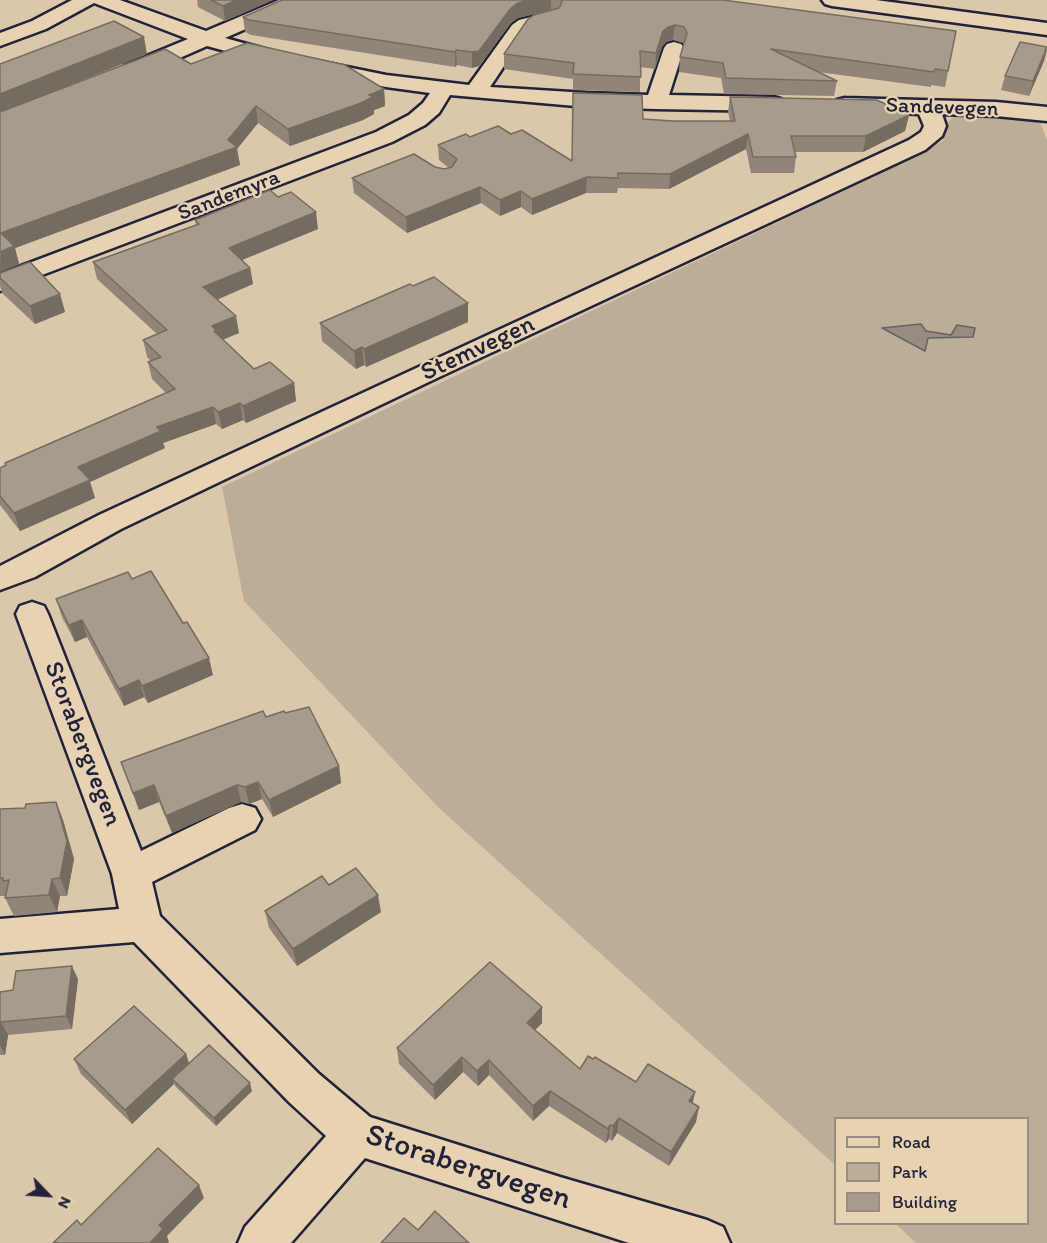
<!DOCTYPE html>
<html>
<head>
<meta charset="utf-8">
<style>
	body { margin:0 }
	#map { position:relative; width:1047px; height:1243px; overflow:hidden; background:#dbc8ab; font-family:Itim,sans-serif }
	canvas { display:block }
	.legend { position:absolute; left:834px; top:1117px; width:195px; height:108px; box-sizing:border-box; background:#e7d3b2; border:2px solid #988c82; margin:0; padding:8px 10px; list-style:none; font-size:18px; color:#22223b }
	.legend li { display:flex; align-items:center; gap:12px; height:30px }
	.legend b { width:30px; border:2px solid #988c82 }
	.north { position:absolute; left:18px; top:1165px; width:60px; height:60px; -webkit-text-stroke:4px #e7d3b2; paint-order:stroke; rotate:115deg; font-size:16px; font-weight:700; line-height:24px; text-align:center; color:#22223b }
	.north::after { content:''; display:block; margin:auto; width:21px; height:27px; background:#22223b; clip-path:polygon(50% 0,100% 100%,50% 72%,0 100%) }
</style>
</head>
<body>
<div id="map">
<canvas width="1047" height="1243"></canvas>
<ul class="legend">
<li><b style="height:8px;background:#e7d3b2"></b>Road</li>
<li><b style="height:16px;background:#bcad98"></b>Park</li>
<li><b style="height:16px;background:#a79b8b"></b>Building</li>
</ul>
<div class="north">N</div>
</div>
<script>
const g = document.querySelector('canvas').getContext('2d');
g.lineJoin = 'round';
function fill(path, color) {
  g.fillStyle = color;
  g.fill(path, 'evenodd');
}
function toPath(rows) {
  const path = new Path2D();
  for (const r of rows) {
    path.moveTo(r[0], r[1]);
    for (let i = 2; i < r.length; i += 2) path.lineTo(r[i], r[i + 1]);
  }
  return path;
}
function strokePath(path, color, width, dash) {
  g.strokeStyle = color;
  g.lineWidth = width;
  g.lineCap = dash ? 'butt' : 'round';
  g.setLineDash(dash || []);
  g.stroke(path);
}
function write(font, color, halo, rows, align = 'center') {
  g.font = font + ' Itim,sans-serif';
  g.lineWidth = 4.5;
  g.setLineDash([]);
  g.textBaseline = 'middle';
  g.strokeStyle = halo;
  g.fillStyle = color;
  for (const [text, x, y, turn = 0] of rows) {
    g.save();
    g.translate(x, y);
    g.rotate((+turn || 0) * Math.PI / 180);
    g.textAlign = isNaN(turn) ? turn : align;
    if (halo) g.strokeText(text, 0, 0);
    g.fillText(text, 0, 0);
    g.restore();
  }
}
fill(toPath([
	[968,114,1039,119,1047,140,1047,1243,916,1243,896,1224,1028,1224,1028,1118,836,1118,835,1165,439,808,244,601,222,487,877,175,943,141,945,125,955,116]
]), '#bcad98');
const water = toPath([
	[921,324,926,331,951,335,957,325,975,328,973,337,928,338,925,351,882,328,921,324]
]);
fill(water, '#978b82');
strokePath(water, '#686166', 1.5);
const minor = toPath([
	[72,0,120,0,206,31,279,0,306,0,303,4,225,38,283,54,386,75,469,85,512,25,519,20,550,12,557,14,560,18,557,22,533,28,526,33,490,87,587,93,648,95,664,48,667,44,674,42,681,44,684,48,669,95,773,97,781,99,784,104,781,109,773,111,656,109,587,107,450,95,439,113,425,125,392,142,0,291,0,274,376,132,409,115,423,103,430,93,386,87,281,66,207,46,141,75,133,76,125,75,122,70,125,65,188,39,94,3,46,29,0,46,0,33,32,21,72,0],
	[822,0,876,0,1047,23,1047,35,832,6,825,4,822,0],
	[845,98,996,102,1047,107,1047,121,996,116,942,114,946,126,942,136,925,150,437,378,121,529,35,577,0,590,0,566,99,515,909,140,921,132,924,126,919,114,837,110,834,105,837,100,845,98],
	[32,602,44,606,48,614,141,851,229,808,242,804,255,808,261,819,255,830,152,882,160,916,319,1074,370,1117,560,1177,707,1220,723,1227,730,1243,629,1243,365,1158,291,1243,238,1243,245,1227,326,1136,289,1102,134,942,0,953,0,919,119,909,112,874,16,614,20,606,32,602]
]);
strokePath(minor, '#22223b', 5);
fill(minor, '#e7d3b2');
fill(toPath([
	[197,0,273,0,225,21,198,7],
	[282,0,723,0,956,31,945,87,931,85,931,87,818,72,837,81,834,96,724,94,721,78,679,72,680,57,684,45,683,43,673,40,666,42,662,47,655,69,640,67,640,92,573,90,573,79,504,69,504,54,552,10,518,18,511,23,479,66,472,68,457,65,455,67,251,35,245,32,243,17],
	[1047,50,1044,61,1029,96,1001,90,1005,76],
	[147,54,12,108,191,64,384,89,385,106,374,110,374,114,363,120,290,146,258,123,237,149,240,165,15,248,19,264,0,272,0,64],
	[730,97,909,115,905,131,863,152,795,152,796,157,794,173,751,173,746,149,669,189,618,188,617,193,586,193,532,215,521,207,500,216,481,203,407,233,354,193,352,178,435,167,444,169,449,168,439,160,438,145,470,137,511,134,572,161,643,119,673,121,730,121,728,112],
	[195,220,318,229,242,260,250,268,253,284,217,300,239,333,223,340,254,369,294,383,296,401,246,423,243,420,222,429,216,424,163,443,165,448,90,482,95,498,20,531,0,505,0,468,6,466,5,463,166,393,152,379,148,362,151,361,147,357,143,340,157,334,97,279,93,262,196,225],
	[0,273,60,294,65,312,35,324,2,293,0,286],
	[468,322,366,367,364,365,356,369,322,341,320,323],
	[132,579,213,675,148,703,144,697,124,706,87,637,75,642,62,617,56,599],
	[266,717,339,766,341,783,273,817,262,799,249,804,241,802,172,833,159,802,139,810,121,762],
	[56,802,63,820,74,859,67,896,60,896,57,912,14,916,5,898,6,896,0,896,0,809,25,808],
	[265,911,381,912,297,966,269,928],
	[78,979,72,1029,8,1035,5,1055,0,1055,0,992,13,990],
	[542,1023,535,1030,580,1069,636,1082,692,1103,696,1122,669,1166,617,1133,612,1141,609,1139,606,1143,549,1106,533,1121,489,1075,478,1086,463,1072,435,1100,399,1064,397,1048],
	[186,1054,189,1064,252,1091,216,1126,176,1087,174,1084,132,1124,81,1074,74,1059]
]), '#908578');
fill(toPath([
	[237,0,273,0,225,21,223,6],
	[530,0,551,0,551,10,518,18,511,23,479,66,472,68,472,52,511,8,518,3],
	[675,25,673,40,666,42,662,47,655,69,656,53,663,31,668,27],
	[144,37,147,54,0,113,0,94],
	[1047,49,1044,61,1029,96,1033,81],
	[456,50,457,65,455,67,455,52],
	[384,89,385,106,374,110,374,114,363,120,290,146,288,129],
	[256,106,258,123,237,149,240,165,15,248,19,264,0,272,1,233,228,140],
	[909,115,905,131,863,152,866,136],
	[748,134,746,149,669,189,670,174],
	[587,177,586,193,532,215,532,199],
	[480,187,481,203,407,233,406,217],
	[521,191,521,207,500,216,500,200],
	[316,212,318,229,232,264,229,248],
	[250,268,253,284,206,304,203,287],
	[60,294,65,312,35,324,30,306],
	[468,303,468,322,366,367,364,349],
	[236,316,239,333,218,341,212,326],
	[362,347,364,365,356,369,354,351],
	[294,383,296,401,246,423,243,406],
	[240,403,243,420,222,429,218,412],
	[213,407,216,424,163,443,165,448,90,482,95,498,20,531,14,513,78,467,157,427],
	[82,620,87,637,75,642,69,625],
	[209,658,213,675,148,703,142,686],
	[139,680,144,697,124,706,119,689],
	[339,766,341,783,273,817,269,800],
	[258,782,262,799,249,804,245,787],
	[154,785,159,802,139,810,133,793],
	[237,785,241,802,172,833,166,816],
	[56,802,63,820,74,859,67,896,60,878],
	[52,879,60,896,57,912,49,895],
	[378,895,381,912,297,966,293,949],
	[72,966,78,979,72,1029,66,1016],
	[542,1007,542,1023,527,1038,527,1023],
	[1,1022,8,1035,5,1055,0,1045,0,1031],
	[186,1054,191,1069,172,1079,174,1084,132,1124,125,1110],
	[462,1057,463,1072,435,1100,433,1085],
	[489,1060,489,1075,478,1086,477,1071],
	[250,1083,252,1091,216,1126,214,1118],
	[550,1091,549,1106,533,1121,533,1106],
	[695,1092,692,1107,689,1101],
	[699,1107,696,1122,669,1166,671,1152],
	[619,1118,617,1133,612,1141,613,1126],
	[610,1125,609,1139,606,1143,608,1129],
	[199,1185,204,1198,167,1236,169,1242,168,1243,150,1243,159,1225]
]), '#756c61');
const building = toPath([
	[211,0,237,0,223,6,211,0],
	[282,0,530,0,518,3,511,8,479,51,472,52,456,50,455,52,249,20,243,17,282,0],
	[561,0,723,0,956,31,948,71,935,69,934,72,771,49,837,81,726,78,723,63,680,57,687,33,684,27,675,25,668,27,663,31,656,53,640,51,641,77,573,74,574,63,504,54,528,19,534,15,559,8,562,2,561,0],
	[114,21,144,37,0,94,0,64,114,21],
	[1020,42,1047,47,1033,81,1005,76,1020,42],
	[247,43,345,65,384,89,369,95,373,97,361,103,288,129,256,106,228,140,237,147,1,233,14,246,0,252,0,112,165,49,191,64,247,43],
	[573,93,642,95,643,119,673,121,735,121,730,97,877,100,909,115,866,136,791,136,796,157,753,157,748,134,670,174,618,173,618,178,587,177,532,199,521,191,500,200,480,187,406,217,352,178,414,154,435,167,444,169,452,167,457,159,438,145,466,134,470,137,498,126,511,134,522,130,572,161,573,93],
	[270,190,278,197,291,192,316,212,229,248,250,268,203,287,236,316,212,326,216,330,214,331,254,369,270,362,294,383,243,406,240,403,218,412,213,407,157,427,161,431,78,467,90,480,14,513,0,496,0,468,6,465,5,463,175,389,148,362,161,357,143,340,167,330,93,262,199,224,195,220,270,190],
	[30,262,60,294,30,306,0,278,0,273,30,262],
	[434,277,468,303,364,349,362,347,354,351,320,323,410,284,413,286,434,277],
	[151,571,183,623,187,622,209,658,142,686,139,680,119,689,82,620,69,625,56,599,128,572,132,579,151,571],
	[309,707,339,766,269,800,258,782,245,787,237,785,166,816,154,785,133,793,121,762,263,711,266,717,284,711,285,713,309,707],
	[56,802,67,841,60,878,52,879,49,895,5,898,9,880,3,881,3,878,0,878,0,809,25,808,26,804,56,802],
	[356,868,378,895,293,949,265,911,322,876,329,885,356,868],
	[490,962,542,1007,527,1023,580,1069,588,1056,593,1059,595,1057,636,1082,648,1064,695,1092,689,1101,699,1107,671,1152,619,1118,613,1126,610,1125,608,1129,550,1091,533,1106,489,1060,477,1071,462,1057,433,1085,397,1048,490,962],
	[72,966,66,1016,1,1022,0,1031,0,992,13,990,16,971,72,966],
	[134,1006,186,1054,125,1110,74,1059,134,1006],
	[209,1045,250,1083,214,1118,172,1079,209,1045],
	[158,1148,199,1185,159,1225,163,1229,150,1243,53,1243,77,1220,81,1225,158,1148],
	[435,1211,469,1243,381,1243,404,1218,418,1230,435,1211]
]);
fill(building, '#a79b8b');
strokePath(building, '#756c61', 1.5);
write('22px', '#22223b', '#e7d3b2', [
	["Sandevegen",942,108,2],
	["Sandemyra",229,196,-21]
]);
write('26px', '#22223b', '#e7d3b2', [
	["Stemvegen",478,349,-25],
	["Storabergvegen",82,744,69]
]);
write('32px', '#22223b', '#e7d3b2', [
	["Storabergvegen",468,1168,18]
]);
</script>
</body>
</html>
